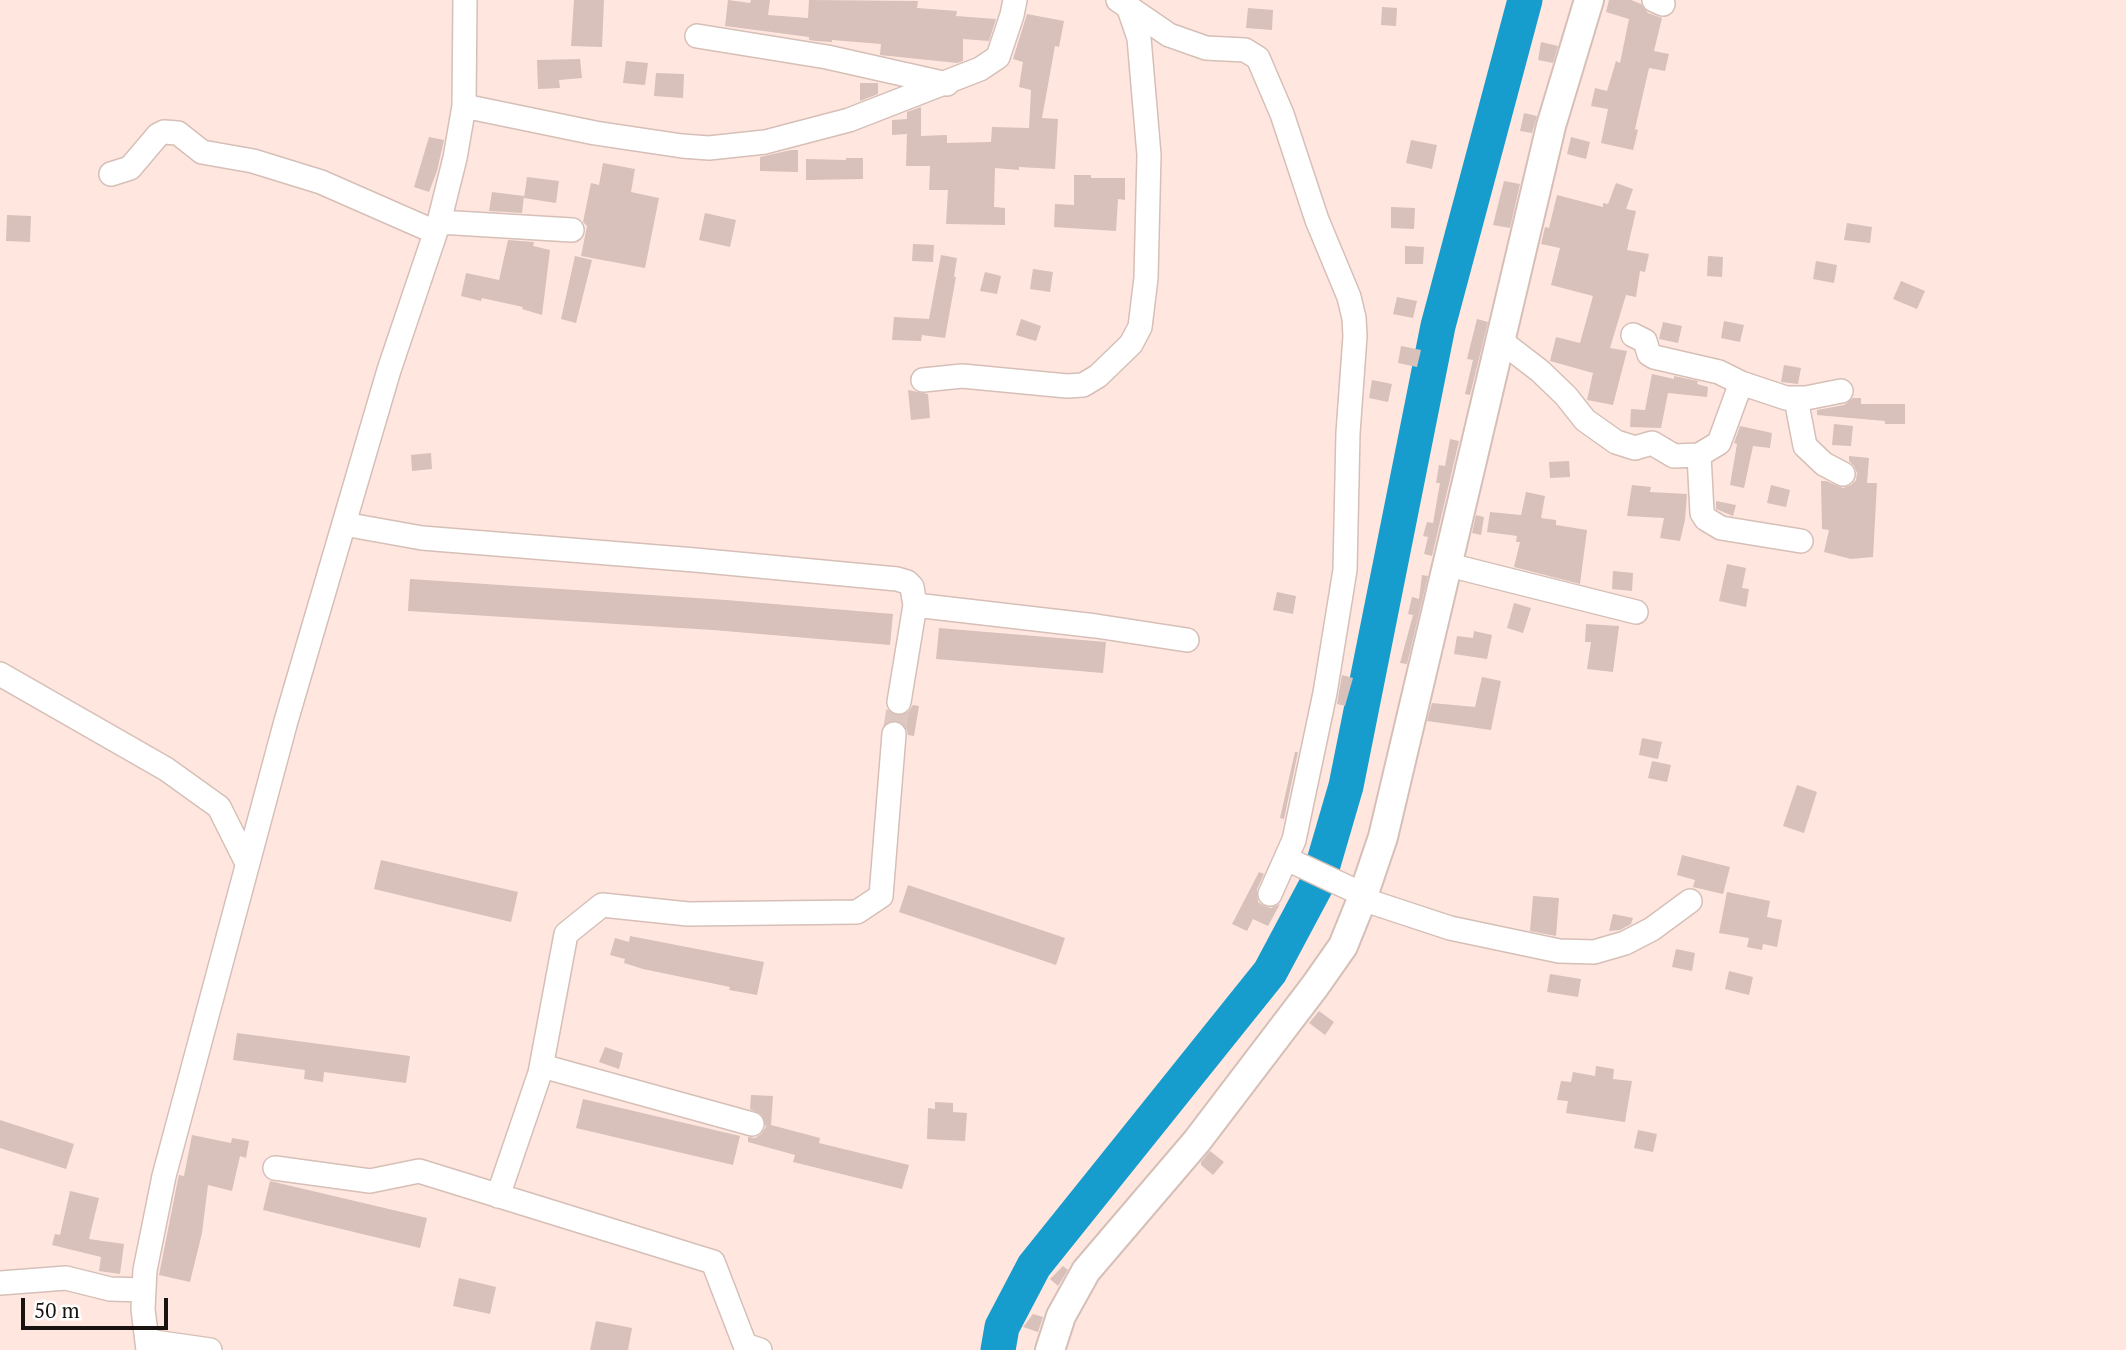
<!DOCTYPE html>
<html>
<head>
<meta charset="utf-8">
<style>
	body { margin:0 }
	#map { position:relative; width:2126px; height:1350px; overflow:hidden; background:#ffe7df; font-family:"PT Serif",serif }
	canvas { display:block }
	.scale { position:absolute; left:21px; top:1298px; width:147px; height:32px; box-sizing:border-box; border:4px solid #1a120f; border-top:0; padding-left:9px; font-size:21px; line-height:24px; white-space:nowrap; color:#1a120f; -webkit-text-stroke:5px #fff; paint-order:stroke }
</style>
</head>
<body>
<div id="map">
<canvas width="2126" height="1350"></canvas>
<div class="scale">50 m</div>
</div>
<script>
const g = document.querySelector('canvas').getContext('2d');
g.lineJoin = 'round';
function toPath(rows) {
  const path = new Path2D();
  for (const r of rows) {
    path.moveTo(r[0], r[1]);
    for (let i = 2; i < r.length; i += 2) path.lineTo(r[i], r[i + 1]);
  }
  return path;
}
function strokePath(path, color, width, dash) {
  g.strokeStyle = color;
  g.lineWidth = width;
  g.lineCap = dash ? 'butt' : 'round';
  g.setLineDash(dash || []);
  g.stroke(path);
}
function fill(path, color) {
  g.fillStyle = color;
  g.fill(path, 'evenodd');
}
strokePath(toPath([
	[998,1350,1002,1327,1034,1266,1270,972,1318,882,1346,786,1438,326,1525,0]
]), '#179dcd', 35);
fill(toPath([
	[574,0,604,0,602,47,571,46],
	[728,0,750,3,751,0,770,0,768,15,808,18,809,0,918,1,917,8,957,11,956,16,996,19,989,41,963,39,963,61,957,63,880,55,881,44,832,40,832,42,816,41,809,40,809,37,725,26],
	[1609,0,1631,0,1641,4,1648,13,1662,18,1654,51,1669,54,1665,71,1649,68,1635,129,1638,130,1633,150,1601,143,1608,109,1591,106,1595,88,1607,91,1616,61,1620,63,1629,19,1606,12],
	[1382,7,1397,8,1396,26,1381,25],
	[1248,8,1273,10,1272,30,1246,28],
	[1027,14,1064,21,1059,47,1055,46,1042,118,1058,119,1055,169,1019,167,1019,170,995,168,994,207,1005,208,1005,225,946,224,948,190,929,190,930,166,906,166,907,134,892,135,892,120,907,119,907,112,921,107,921,136,947,135,947,143,991,142,992,127,1029,128,1031,90,1019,87,1023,62,1013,59],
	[1541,42,1558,46,1553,63,1538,60],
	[580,59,582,78,559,80,560,88,538,89,537,60],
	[626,61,648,63,645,85,623,83],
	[656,73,684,74,683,98,654,96],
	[860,83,878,83,878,94,860,101],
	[1524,113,1537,116,1532,133,1520,131],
	[429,137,444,140,437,171,429,192,414,187],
	[1571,137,1590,142,1586,159,1567,154],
	[1411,140,1437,145,1432,169,1406,163],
	[791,150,798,150,798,172,760,171,760,157],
	[846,158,863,158,863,179,806,180,806,159,846,160],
	[603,163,635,169,631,192,659,198,645,268,581,256,587,226,583,222,591,183,599,185],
	[1074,175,1091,175,1091,178,1125,178,1125,200,1118,199,1116,231,1054,227,1055,204,1074,205],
	[527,177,559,181,556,203,524,198],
	[1504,181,1520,184,1510,228,1493,225],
	[1616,183,1633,189,1626,209,1636,211,1627,250,1649,254,1645,272,1640,271,1636,297,1626,295,1610,348,1627,351,1613,405,1587,400,1593,373,1550,361,1556,337,1580,343,1593,296,1551,285,1560,248,1541,244,1545,227,1549,228,1557,195,1603,207,1603,203,1608,204],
	[492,192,524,196,522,213,489,211],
	[1391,207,1415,208,1414,229,1391,228],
	[705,213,736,220,730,247,699,240],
	[7,215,31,216,30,242,6,241],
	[1847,223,1872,227,1870,243,1844,240],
	[508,240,534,242,533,246,550,250,542,315,522,309,523,307,482,298,481,301,461,296,466,273,499,280],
	[913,244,934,245,933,262,912,261],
	[1405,246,1424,247,1423,264,1405,264],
	[941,255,957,258,954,277,956,277,945,338,922,335,921,341,892,340,894,317,929,319],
	[575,256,592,260,576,323,561,319],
	[1708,256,1723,257,1722,277,1707,276],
	[1816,261,1837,265,1834,283,1813,279],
	[1033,269,1053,272,1050,292,1030,289],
	[985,272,1001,276,997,294,980,291],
	[1901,281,1925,291,1917,309,1893,299],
	[1397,297,1417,301,1413,318,1393,314],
	[1021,319,1041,326,1036,341,1016,335],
	[1477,319,1488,322,1470,395,1465,394,1473,360,1467,359],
	[1724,321,1744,325,1740,342,1721,338],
	[1663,322,1682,326,1678,343,1659,339],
	[1401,346,1421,350,1417,367,1398,363],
	[1784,365,1801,368,1798,384,1781,382],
	[1652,374,1674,379,1674,376,1698,381,1697,384,1708,387,1707,397,1668,393,1661,428,1630,427,1631,409,1645,410],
	[1372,380,1392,384,1388,402,1369,398],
	[908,390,928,394,930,418,911,420],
	[1853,398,1861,398,1861,404,1905,404,1905,424,1885,424,1885,421,1817,415,1817,410,1844,405],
	[1834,424,1853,426,1851,446,1832,445],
	[1740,426,1772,433,1770,448,1753,446,1744,488,1730,485,1737,444,1734,443],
	[1450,439,1459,441,1432,556,1424,554,1428,537,1423,536,1427,522,1433,523,1440,483,1436,483,1439,465,1445,466],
	[431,453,432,469,412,471,411,455],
	[1849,456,1869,458,1867,483,1877,483,1873,557,1851,559,1824,552,1829,530,1822,529,1821,481,1826,481,1843,488,1851,485,1856,480,1857,473,1854,466,1849,461],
	[1569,461,1570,477,1550,478,1549,462],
	[1632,485,1651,487,1650,492,1687,494,1685,520,1680,541,1660,538,1664,518,1627,516],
	[1771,485,1790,490,1786,507,1767,503],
	[1526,492,1545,496,1541,518,1556,520,1556,525,1587,530,1580,584,1514,567,1520,542,1516,542,1517,536,1487,532,1490,512,1521,515],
	[1716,501,1736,505,1733,516,1716,509],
	[1476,515,1484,517,1481,535,1472,533],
	[1727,564,1746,568,1742,588,1749,589,1746,607,1719,601],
	[1613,571,1633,573,1632,591,1612,589],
	[1422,575,1428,576,1407,664,1400,663,1413,615,1408,614,1412,597,1419,599],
	[410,579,726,600,893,614,890,645,713,630,408,611],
	[1277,592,1296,596,1293,614,1273,610],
	[1514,603,1531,608,1523,633,1507,628],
	[1586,624,1619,626,1613,672,1587,669,1591,642,1585,642],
	[939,628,1106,642,1103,673,936,659],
	[1474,631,1492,635,1487,659,1454,654,1457,636,1473,638],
	[1342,675,1353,678,1345,706,1337,704],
	[1482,677,1501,681,1491,730,1427,721,1432,703,1475,707],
	[913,705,919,706,914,736,908,735,906,727,901,722,888,721,890,713,896,716,903,715,909,711],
	[1642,738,1662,742,1658,759,1639,755],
	[1295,752,1298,752,1284,819,1280,818],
	[1652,761,1671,765,1667,782,1648,778],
	[1797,785,1817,792,1804,833,1783,826],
	[1682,855,1730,867,1723,894,1693,887,1695,880,1677,875],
	[381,860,518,892,511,922,374,889],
	[1259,872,1264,874,1257,889,1258,902,1264,906,1271,908,1280,904,1268,926,1253,919,1247,931,1232,924],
	[908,885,1065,938,1056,965,899,912],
	[1727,892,1770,901,1767,917,1782,920,1777,947,1763,944,1762,950,1747,947,1749,938,1719,933],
	[1533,896,1559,898,1556,936,1530,931],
	[1613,914,1633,918,1631,924,1620,930,1609,931],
	[630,936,764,962,757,995,729,990,730,987,643,969,624,963,625,959,610,955,615,938,629,942],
	[1676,949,1695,953,1692,971,1672,967],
	[1729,971,1753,977,1749,995,1725,989],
	[1550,974,1581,979,1578,997,1547,992],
	[1319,1011,1334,1022,1325,1035,1309,1023],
	[237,1033,410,1056,406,1083,324,1072,323,1082,304,1079,305,1070,233,1060],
	[605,1047,623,1053,619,1069,599,1062],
	[1596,1066,1614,1069,1613,1079,1632,1081,1625,1122,1566,1113,1568,1101,1557,1100,1561,1081,1571,1082,1573,1072,1595,1076],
	[751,1095,773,1096,771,1125,820,1138,819,1143,909,1165,902,1189,793,1162,795,1155,748,1142,748,1137,755,1138,761,1134,766,1127,762,1115,750,1109],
	[583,1099,740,1136,733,1165,576,1128],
	[935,1102,953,1103,953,1112,967,1113,965,1141,927,1139,928,1108,935,1109],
	[0,1120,74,1144,66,1169,0,1148],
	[1638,1130,1657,1134,1653,1152,1634,1148],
	[192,1135,231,1143,232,1138,249,1141,246,1158,240,1156,232,1191,208,1185,202,1233,190,1282,159,1275,178,1179,179,1175,184,1176],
	[1210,1151,1224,1162,1213,1175,1201,1165,1201,1162],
	[270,1181,427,1218,420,1248,263,1210],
	[70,1191,99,1198,89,1239,124,1244,120,1274,99,1271,101,1257,52,1245,55,1234,60,1235],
	[1063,1266,1068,1270,1058,1286,1050,1279],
	[459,1278,496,1287,490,1314,453,1306],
	[1033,1314,1043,1317,1038,1332,1023,1327],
	[596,1321,632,1328,628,1350,590,1350]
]), '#d8c0bb');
strokePath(toPath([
	[894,734,899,702]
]), '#ddc7c0', 23, [23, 11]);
const minor = toPath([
	[1118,0,1169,35,1206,48,1245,50,1258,58,1282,114,1317,220,1349,297,1354,318,1355,336,1348,433,1345,570,1325,693,1294,840,1270,894],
	[1654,0,1663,4],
	[697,36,827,57,947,84],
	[464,106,595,133,682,146,709,148,765,142,849,120,980,69,998,57,1012,15,1015,0],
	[111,174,130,168,158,135,164,132,178,133,202,152,253,161,321,182,435,232],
	[439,222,572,230],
	[1633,335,1645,341,1649,354,1654,357,1719,372,1741,383,1786,398,1806,398,1841,391],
	[1501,341,1540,371,1566,396,1585,420,1616,442,1635,448,1652,443,1674,456,1699,455,1719,443,1741,383],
	[923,380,962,376,1067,386,1083,385,1098,376,1131,344,1140,327,1146,278,1149,155,1139,38,1129,9],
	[1796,399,1805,446,1824,464,1843,474],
	[1699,455,1702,513,1706,519,1721,528,1801,541],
	[344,524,422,538,695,560,897,579,907,582,912,587,915,605,899,702],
	[1449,565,1636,612],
	[915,605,1096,626,1187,640],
	[0,674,166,769,219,807,247,863],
	[1287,859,1364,895],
	[1362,899,1450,928,1559,951,1594,952,1625,943,1652,929,1690,901],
	[542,1066,752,1124],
	[275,1168,370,1181,419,1171,713,1262,745,1345,760,1350],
	[498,1196,540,1073,566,934,602,905,688,914,857,912,881,896,894,734],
	[0,1283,66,1278,110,1289,144,1290],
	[147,1341,210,1350],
	[148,1350,143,1309,145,1270,164,1176,286,721,389,370,439,222,455,158,464,106,465,0]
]);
const tertiary = toPath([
	[1050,1350,1061,1316,1086,1271,1197,1141,1315,986,1343,946,1362,899,1383,837,1551,126,1589,0]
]);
strokePath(minor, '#d6bfb7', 26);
strokePath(tertiary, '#d6bfb7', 32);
strokePath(minor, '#fff', 23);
strokePath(tertiary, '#fff', 28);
</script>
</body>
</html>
